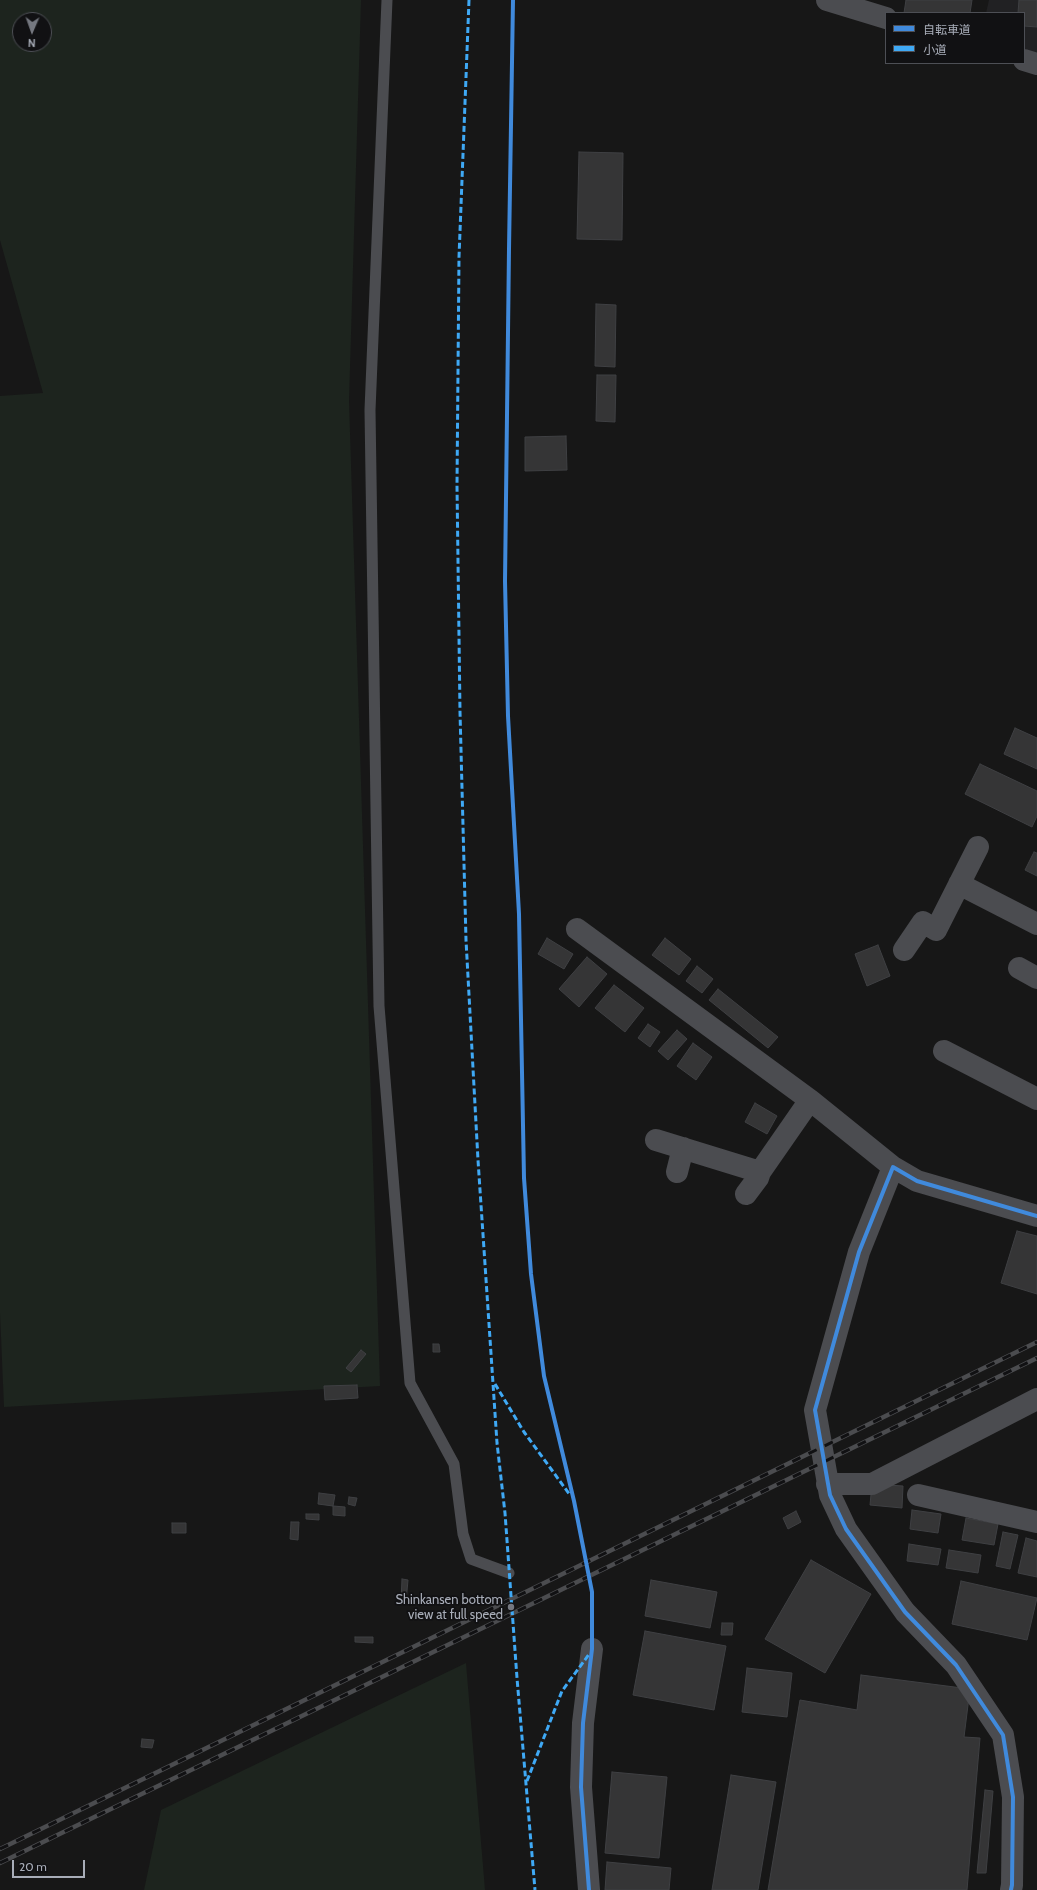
<!DOCTYPE html>
<html>
<head>
<meta charset="utf-8">
<style>
	body { margin:0 }
	#map { position:relative; width:1037px; height:1890px; overflow:hidden; background:#171717; font-family:Cabin,"Noto Sans JP",sans-serif }
	canvas { display:block }
	.legend { position:absolute; left:885px; top:12px; width:140px; height:52px; box-sizing:border-box; background:#111113; border:1px solid #4d4f55; margin:0; padding:5px 7px; list-style:none; font-size:12px; color:#a8adb8 }
	.legend li { display:flex; align-items:center; gap:8px; height:20px }
	.legend b { width:20px; border:1px solid #4d4f55 }
	.north { position:absolute; left:12px; top:12px; width:40px; height:40px; box-sizing:border-box; background:#111113; border:1px solid #4d4f55; border-radius:50%; rotate:182deg; font-size:11px; font-weight:700; line-height:16px; text-align:center; color:#a8adb8 }
	.north::after { content:''; display:block; margin:auto; width:14px; height:18px; background:#757880; clip-path:polygon(50% 0,100% 100%,50% 72%,0 100%) }
	.scale { position:absolute; left:12px; top:1860px; width:73px; height:18px; box-sizing:border-box; border:2px solid #a8adb8; border-top:0; padding-left:5px; font-size:12px; line-height:14px; white-space:nowrap; color:#a8adb8; -webkit-text-stroke:3px #111113; paint-order:stroke }
</style>
</head>
<body>
<div id="map">
<canvas width="1037" height="1890"></canvas>
<ul class="legend">
<li><b style="height:5px;background:#408adc"></b>自転車道</li>
<li><b style="height:5px;background:#3fa9f5"></b>小道</li>
</ul>
<div class="north">N</div>
<div class="scale">20 m</div>
</div>
<script>
const g = document.querySelector('canvas').getContext('2d');
g.lineJoin = 'round';
function fill(path, color) {
  g.fillStyle = color;
  g.fill(path, 'evenodd');
}
function toPath(rows) {
  const path = new Path2D();
  for (const r of rows) {
    path.moveTo(r[0], r[1]);
    for (let i = 2; i < r.length; i += 2) path.lineTo(r[i], r[i + 1]);
  }
  return path;
}
function strokePath(path, color, width, dash) {
  g.strokeStyle = color;
  g.lineWidth = width;
  g.lineCap = dash ? 'butt' : 'round';
  g.setLineDash(dash || []);
  g.stroke(path);
}
function write(font, color, halo, rows, align = 'center') {
  g.font = font + ' Cabin,sans-serif';
  g.lineWidth = 3.5;
  g.setLineDash([]);
  g.textBaseline = 'middle';
  g.strokeStyle = halo;
  g.fillStyle = color;
  for (const [text, x, y, turn = 0] of rows) {
    g.save();
    g.translate(x, y);
    g.rotate((+turn || 0) * Math.PI / 180);
    g.textAlign = isNaN(turn) ? turn : align;
    if (halo) g.strokeText(text, 0, 0);
    g.fillText(text, 0, 0);
    g.restore();
  }
}
fill(toPath([
	[989,0,1037,0,1037,55,1024,50,1024,13,986,13]
]), '#212123');
fill(toPath([
	[0,0,361,0,349,401,380,1386,4,1407,0,1313,0,396,43,393,0,240],
	[20,20,44,20,44,44,20,44],
	[466,1663,485,1890,144,1890,161,1810]
]), '#1d241e');
const building = toPath([
	[906,0,972,0,970,13,904,13,906,0],
	[1019,0,1037,0,1037,27,1024,26,1024,13,1018,13,1019,0],
	[579,152,623,153,622,240,577,239,579,152],
	[596,304,616,305,615,367,595,366,596,304],
	[597,375,616,375,615,422,596,421,597,375],
	[566,436,567,470,525,471,525,437,566,436],
	[1015,728,1037,738,1037,769,1004,754,1015,728],
	[980,764,1037,791,1037,816,1032,827,965,794,980,764],
	[1034,852,1037,853,1037,876,1025,870,1034,852],
	[547,938,573,954,564,969,538,954,547,938],
	[665,938,691,959,679,975,652,955,665,938],
	[878,945,890,976,867,986,855,954,878,945],
	[587,957,607,974,579,1007,559,989,587,957],
	[697,966,713,979,702,993,686,981,697,966],
	[614,985,644,1008,625,1032,595,1008,614,985],
	[718,989,778,1037,768,1048,709,1000,718,989],
	[648,1024,660,1032,650,1047,638,1038,648,1024],
	[677,1030,687,1039,668,1060,658,1051,677,1030],
	[693,1043,712,1057,696,1080,677,1066,693,1043],
	[755,1103,777,1116,767,1134,745,1122,755,1103],
	[1017,1231,1037,1236,1037,1294,1001,1283,1017,1231],
	[433,1344,439,1344,440,1352,433,1352,433,1344],
	[361,1350,366,1354,351,1372,346,1368,361,1350],
	[357,1385,358,1398,325,1400,324,1386,357,1385],
	[872,1484,903,1486,902,1508,870,1505,872,1484],
	[319,1493,335,1495,333,1506,318,1504,319,1493],
	[349,1497,357,1498,355,1506,348,1504,349,1497],
	[333,1506,345,1507,345,1516,333,1515,333,1506],
	[912,1510,941,1514,938,1533,910,1529,912,1510],
	[796,1511,801,1522,788,1529,783,1518,796,1511],
	[306,1514,319,1514,319,1520,306,1519,306,1514],
	[966,1518,998,1524,994,1545,962,1540,966,1518],
	[291,1522,299,1522,298,1540,290,1539,291,1522],
	[172,1523,186,1523,186,1533,172,1533,172,1523],
	[1003,1532,1018,1535,1010,1569,996,1566,1003,1532],
	[1026,1538,1037,1541,1037,1577,1018,1573,1026,1538],
	[909,1544,941,1549,938,1565,907,1561,909,1544],
	[949,1550,981,1555,978,1573,946,1568,949,1550],
	[811,1560,871,1594,825,1673,765,1639,811,1560],
	[402,1579,408,1580,406,1602,401,1602,402,1579],
	[651,1580,717,1592,710,1628,645,1616,651,1580],
	[961,1581,1037,1598,1027,1640,952,1624,961,1581],
	[722,1623,733,1623,732,1635,721,1635,722,1623],
	[645,1631,726,1646,714,1710,633,1695,645,1631],
	[355,1637,373,1637,373,1643,355,1642,355,1637],
	[747,1668,792,1673,787,1717,742,1712,747,1668],
	[861,1675,970,1689,964,1737,980,1738,967,1890,768,1890,800,1700,857,1710,861,1675],
	[142,1739,154,1740,152,1748,141,1747,142,1739],
	[612,1772,667,1777,659,1858,605,1853,612,1772],
	[731,1775,776,1782,758,1890,712,1890,731,1775],
	[985,1790,993,1791,986,1873,977,1873,985,1790],
	[607,1862,671,1868,669,1890,605,1890,607,1862]
]);
fill(building, '#353536');
strokePath(building, '#3f4043', 1);
strokePath(toPath([
	[387,0,370,410,379,1006,410,1383,454,1464,463,1534,471,1559,509,1573]
]), '#4b4c50', 11);
strokePath(toPath([
	[827,0,886,18],
	[1024,60,1037,64],
	[959,884,1037,924],
	[577,929,810,1100,893,1167],
	[904,950,923,922,936,930,978,847],
	[1019,968,1037,978],
	[944,1051,1037,1099],
	[656,1140,760,1172,810,1100],
	[677,1172,683,1148],
	[746,1194,758,1178,760,1172],
	[827,1484,872,1484,1037,1399],
	[918,1495,1037,1522],
	[589,1890,581,1787,583,1723,592,1649],
	[1011,1890,1012,1885,1013,1797,1003,1735,956,1665,905,1612,846,1529,830,1495,815,1410,859,1252,893,1167,917,1181,1037,1216]
]), '#4b4c50', 22);
const rail = toPath([
	[0,1849,1037,1342],
	[0,1863,1037,1358]
]);
strokePath(rail, '#4b4c4f', 4.5);
strokePath(rail, '#111113', 3, [9]);
strokePath(toPath([
	[469,0,459,257,457,486,460,712,466,940,478,1160,497,1443,505,1513,517,1678,535,1890],
	[495,1384,524,1432,570,1495],
	[527,1781,562,1691,590,1653]
]), '#3fa9f5', 3, [6, 3]);
strokePath(toPath([
	[513,0,509,249,505,581,508,716,519,914,524,1178,531,1274,544,1376,574,1501,592,1592,592,1649,583,1723,581,1787,589,1890],
	[1011,1890,1012,1885,1013,1797,1003,1735,956,1665,905,1612,846,1529,830,1495,815,1410,859,1252,893,1167,917,1181,1037,1216]
]), '#408adc', 4);
for (const [x, y, r, color] of [
	[511,1607,4,"#757880"]
]) {
  const dot = new Path2D();
  dot.arc(x, y, r, 0, 2 * Math.PI);
  g.fillStyle = color;
  g.fill(dot);
  strokePath(dot, '#111113', 1.5);
}
write('13px', '#a8adb8', '#111113', [
	["Shinkansen bottom",503,1600],
	["view at full speed",503,1615]
], 'right');
</script>
</body>
</html>
